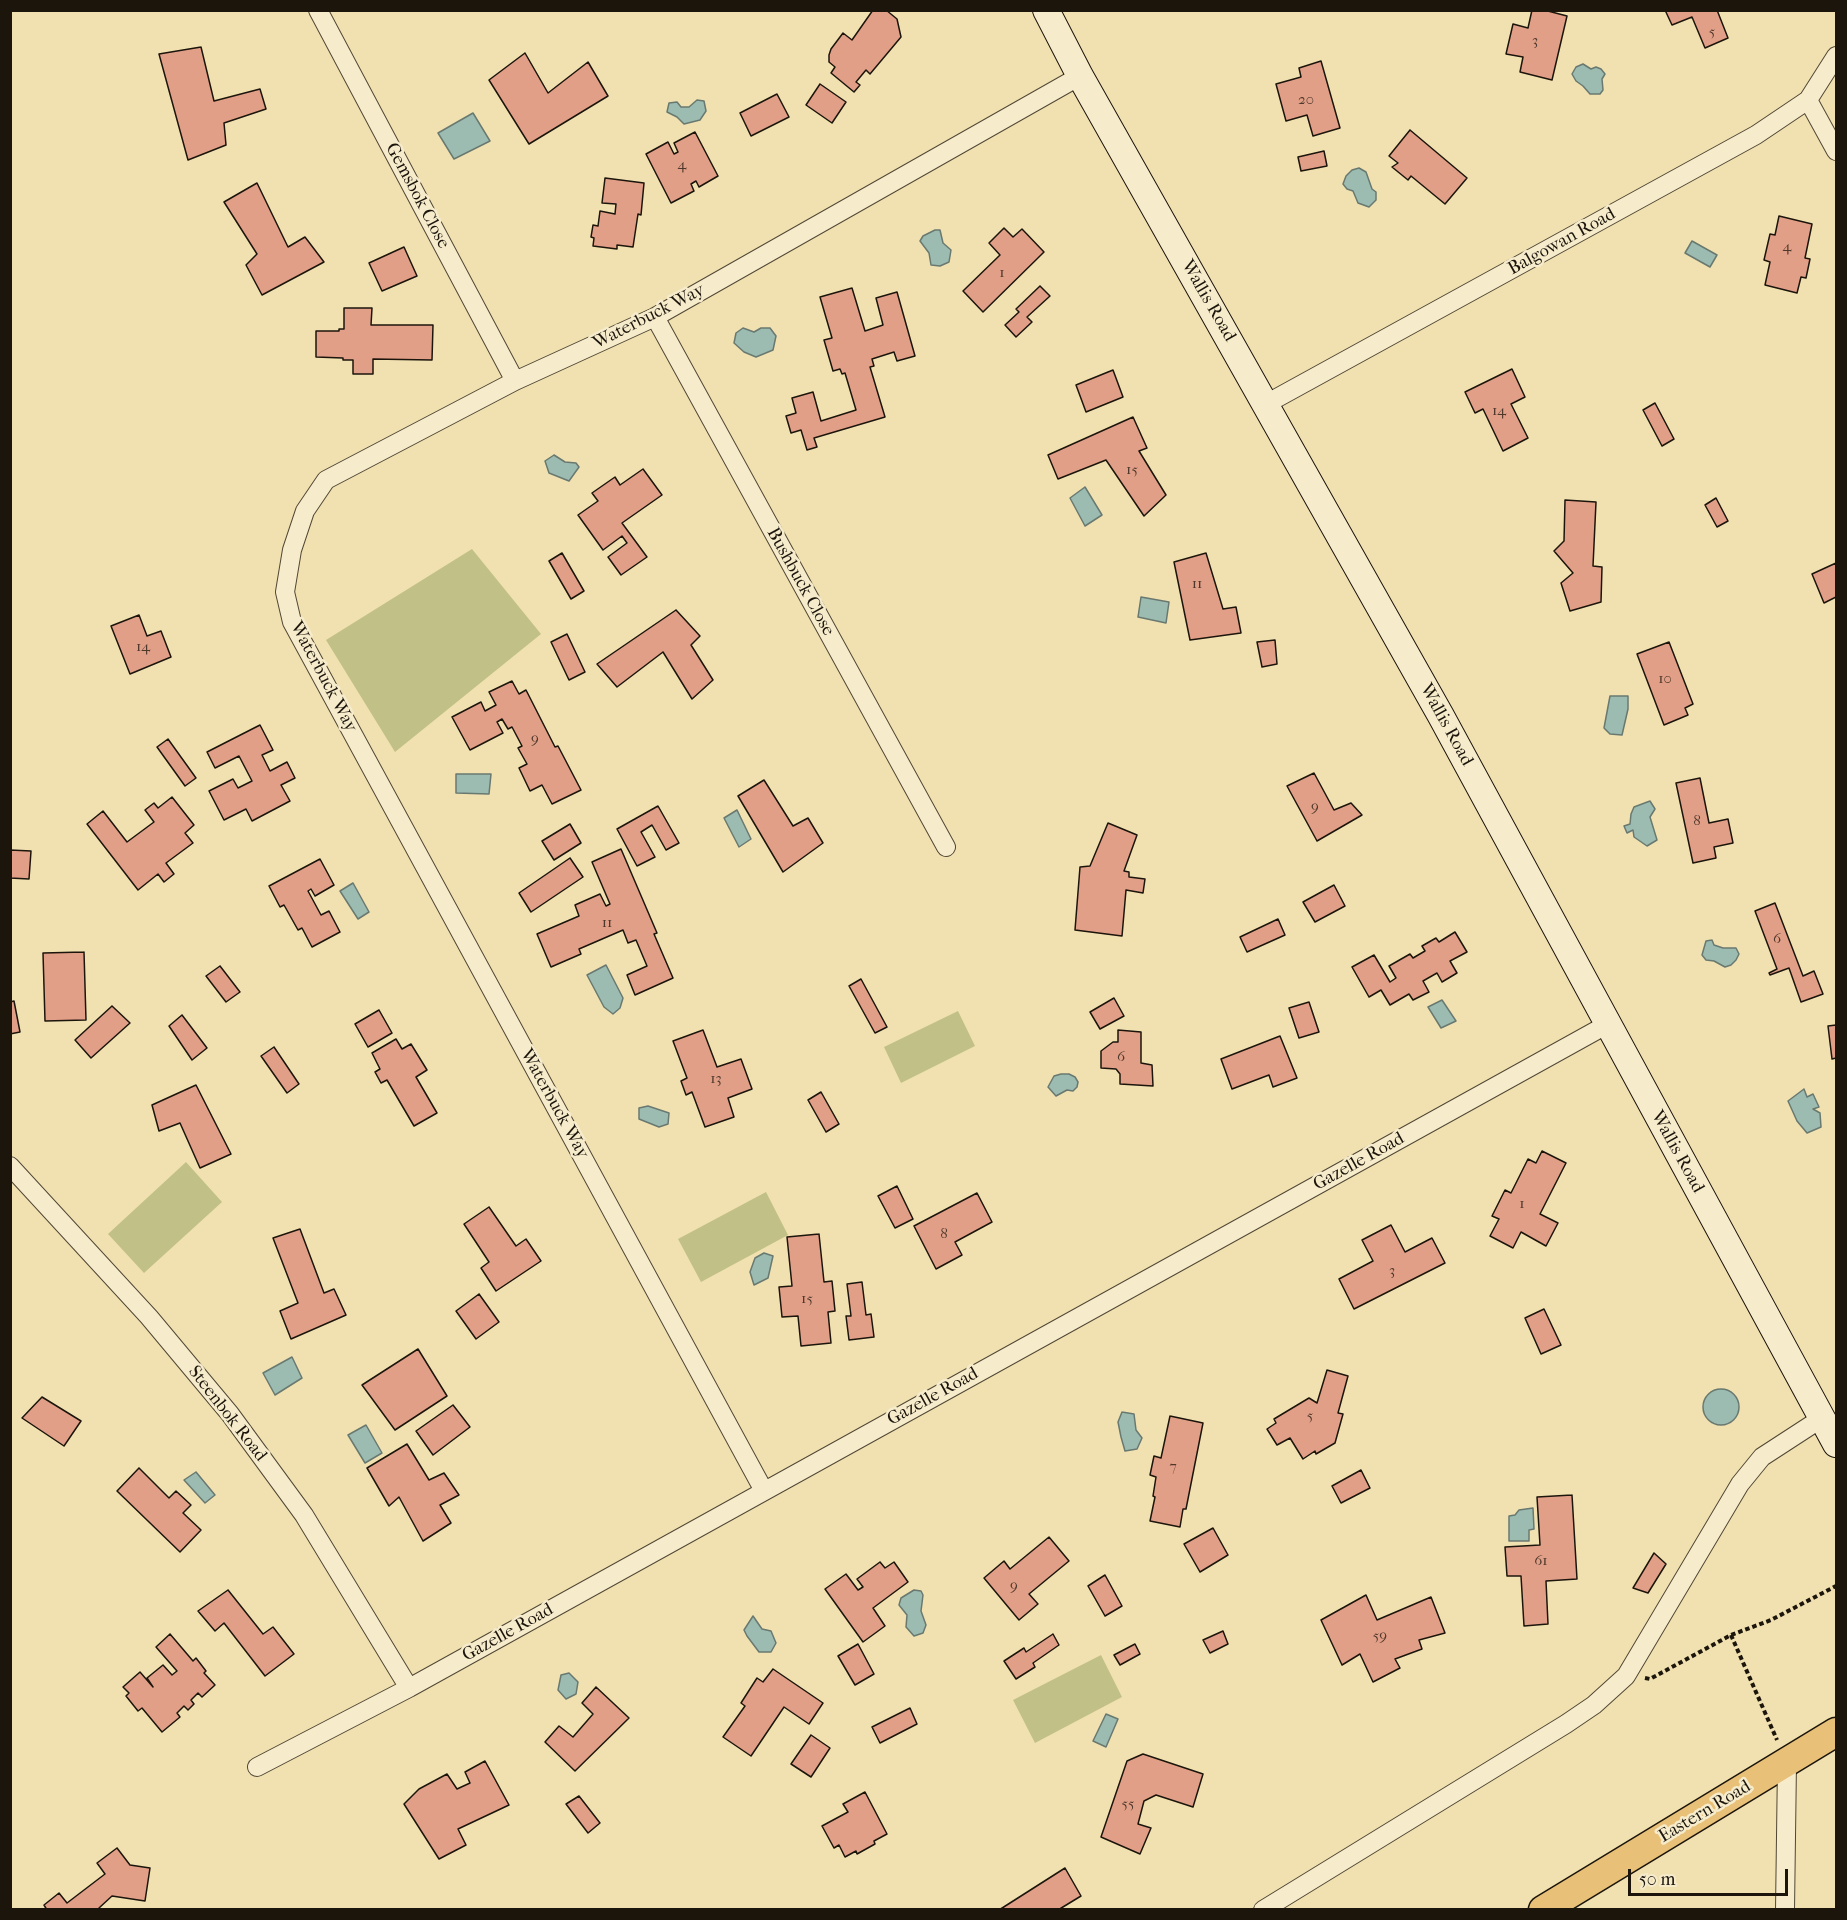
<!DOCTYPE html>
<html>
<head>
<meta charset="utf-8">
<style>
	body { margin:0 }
	#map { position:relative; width:1847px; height:1920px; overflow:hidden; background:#f1e1b1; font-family:"IM FELL French Canon",serif }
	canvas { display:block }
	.frame { position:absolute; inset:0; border:12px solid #1c150c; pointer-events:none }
	.scale { position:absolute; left:1628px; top:1869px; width:160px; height:27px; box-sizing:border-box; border:3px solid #1c150c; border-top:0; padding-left:8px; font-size:18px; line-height:21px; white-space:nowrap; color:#1c150c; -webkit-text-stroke:4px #f6eccc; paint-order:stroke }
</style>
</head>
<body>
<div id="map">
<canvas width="1847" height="1920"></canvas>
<div class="frame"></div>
<div class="scale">50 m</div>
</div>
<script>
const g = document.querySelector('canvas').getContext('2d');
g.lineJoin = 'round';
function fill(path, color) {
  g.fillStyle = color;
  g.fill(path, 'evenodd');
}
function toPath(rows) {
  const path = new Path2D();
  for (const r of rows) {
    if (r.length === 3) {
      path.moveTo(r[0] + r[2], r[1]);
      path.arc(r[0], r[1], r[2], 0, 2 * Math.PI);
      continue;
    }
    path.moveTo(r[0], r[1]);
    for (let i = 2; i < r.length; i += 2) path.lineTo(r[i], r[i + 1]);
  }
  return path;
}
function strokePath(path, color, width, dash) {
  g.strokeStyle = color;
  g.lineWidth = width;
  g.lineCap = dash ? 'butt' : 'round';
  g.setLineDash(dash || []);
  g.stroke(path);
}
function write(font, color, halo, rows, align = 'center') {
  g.font = font + ' "IM FELL French Canon",serif';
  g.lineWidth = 5;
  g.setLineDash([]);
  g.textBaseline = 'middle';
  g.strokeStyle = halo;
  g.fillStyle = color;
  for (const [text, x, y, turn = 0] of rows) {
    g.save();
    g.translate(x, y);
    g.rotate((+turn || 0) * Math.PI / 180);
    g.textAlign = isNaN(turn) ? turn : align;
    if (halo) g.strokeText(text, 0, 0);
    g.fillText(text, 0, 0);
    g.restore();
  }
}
fill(toPath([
	[472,549,541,634,395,752,326,640],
	[958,1011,975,1046,901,1083,884,1047],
	[186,1162,222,1202,144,1273,108,1234],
	[766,1192,788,1235,701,1282,678,1239],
	[1101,1655,1122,1697,1035,1743,1013,1700]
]), '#c1c187');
const water = toPath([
	[1583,64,1591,69,1596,67,1601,69,1605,74,1602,79,1603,90,1600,94,1590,94,1583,86,1576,81,1572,74,1576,67,1583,64],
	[697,100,704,101,706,111,700,120,684,124,677,117,667,112,669,103,677,102,681,107,689,107,697,100],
	[473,113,490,141,454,159,438,133,473,113],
	[1359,168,1366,172,1372,189,1376,192,1376,200,1369,207,1358,203,1353,191,1347,189,1343,184,1346,176,1352,170,1359,168],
	[935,230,940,230,943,243,951,250,949,262,940,266,931,265,929,253,920,241,923,236,935,230],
	[1692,241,1717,255,1710,267,1685,253,1692,241],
	[743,328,754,332,761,328,770,328,776,336,773,350,756,357,744,352,734,343,736,333,743,328],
	[554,455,565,462,576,463,579,467,569,481,549,473,545,461,554,455],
	[1085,487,1102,515,1085,526,1070,498,1085,487],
	[1141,597,1169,602,1166,623,1138,617,1141,597],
	[1610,696,1628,696,1628,709,1622,735,1610,734,1604,728,1610,696],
	[456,774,491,774,489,794,456,793,456,774],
	[1650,801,1655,809,1650,817,1657,840,1647,846,1634,837,1633,830,1627,833,1624,826,1630,824,1631,814,1634,807,1650,801],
	[737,810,751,839,739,847,724,818,737,810],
	[353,883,369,912,358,919,340,891,353,883],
	[1712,940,1714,945,1723,948,1736,948,1739,954,1736,960,1731,965,1725,967,1714,961,1706,960,1702,955,1706,941,1712,940],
	[606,965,623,998,620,1008,613,1014,604,1007,587,975,606,965],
	[1442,1000,1456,1021,1441,1028,1428,1007,1442,1000],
	[1061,1074,1069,1074,1075,1077,1078,1082,1077,1087,1073,1091,1067,1090,1056,1096,1048,1087,1054,1076,1061,1074],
	[1804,1089,1807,1097,1813,1094,1819,1107,1813,1109,1820,1113,1821,1127,1807,1133,1797,1121,1788,1101,1804,1089],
	[648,1106,669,1113,668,1124,659,1127,639,1119,639,1108,648,1106],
	[764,1253,773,1256,768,1278,754,1285,750,1272,755,1258,764,1253],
	[292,1357,302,1378,275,1395,263,1373,292,1357],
	[1721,1407,18],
	[1122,1412,1134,1414,1136,1430,1142,1438,1137,1449,1125,1451,1121,1437,1118,1422,1122,1412],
	[366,1425,382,1453,365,1463,348,1435,366,1425],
	[196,1472,215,1495,205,1503,184,1480,196,1472],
	[1533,1508,1534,1529,1529,1530,1529,1541,1509,1541,1509,1516,1515,1515,1519,1510,1533,1508],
	[914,1590,921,1591,923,1595,921,1611,926,1625,923,1633,914,1636,906,1627,907,1615,899,1605,901,1598,914,1590],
	[753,1616,762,1629,771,1631,776,1643,771,1652,759,1652,747,1636,744,1630,753,1616],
	[569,1673,578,1682,576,1694,566,1699,558,1690,561,1675,569,1673],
	[1106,1714,1118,1719,1106,1747,1093,1741,1106,1714]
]);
fill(water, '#9cbcb2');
strokePath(water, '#697970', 1.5);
const building = toPath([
	[873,10,886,10,897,19,901,37,870,74,866,70,856,82,860,85,854,92,831,73,835,67,829,62,829,55,831,49,843,33,852,40,873,10],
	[1532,10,1544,10,1567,16,1552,80,1520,72,1523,57,1506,54,1513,24,1528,28,1532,10],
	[1665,10,1717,10,1728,38,1705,48,1692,17,1672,25,1665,10],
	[201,47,214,101,260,89,266,109,224,123,226,145,188,160,159,54,201,47],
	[525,53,548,93,588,62,608,96,529,144,489,80,525,53],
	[1321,61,1340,128,1313,136,1307,115,1286,121,1276,84,1301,77,1299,68,1321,61],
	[820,84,846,102,832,123,806,105,820,84],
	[777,94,789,117,751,136,740,113,777,94],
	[1410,130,1467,178,1445,204,1411,176,1408,180,1392,167,1398,163,1389,156,1410,130],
	[695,132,718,176,699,187,696,181,691,184,694,191,671,203,646,154,668,142,674,154,678,152,674,143,695,132],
	[1324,151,1327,166,1301,171,1298,157,1324,151],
	[605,178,644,183,641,215,638,214,633,247,617,245,617,249,593,246,594,238,591,237,593,225,598,226,600,211,615,214,616,204,602,203,605,178],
	[257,183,288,247,305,237,324,262,262,295,246,265,257,254,224,202,257,183],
	[1779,216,1812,224,1805,258,1810,259,1806,278,1801,277,1797,293,1765,285,1770,262,1764,260,1770,234,1775,235,1779,216],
	[1004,228,1013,237,1022,229,1044,252,983,312,963,291,1000,255,989,243,1004,228],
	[404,247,417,276,382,291,369,263,404,247],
	[1040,286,1050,296,1027,317,1032,322,1016,337,1005,325,1019,312,1016,309,1040,286],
	[852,288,865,331,883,325,876,298,897,292,915,356,897,361,894,352,872,359,874,366,870,367,885,417,814,438,817,447,807,450,801,430,791,433,786,416,796,413,792,398,813,392,821,421,856,410,845,373,842,374,840,369,833,371,824,340,832,338,820,297,852,288],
	[344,308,372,308,371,325,433,325,432,360,373,359,373,374,353,374,353,360,343,360,343,358,316,357,316,331,339,331,339,329,344,329,344,308],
	[1512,369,1525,397,1511,404,1528,438,1503,451,1483,409,1475,413,1465,392,1512,369],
	[1113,370,1123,397,1086,412,1076,385,1113,370],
	[1655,403,1674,439,1662,446,1643,410,1655,403],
	[1133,417,1147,448,1139,451,1166,495,1144,516,1106,460,1058,479,1048,455,1133,417],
	[643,469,662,495,622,523,647,557,621,575,608,557,627,543,622,536,603,550,578,515,598,501,592,493,615,477,620,485,643,469],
	[1716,498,1728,521,1717,527,1705,505,1716,498],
	[1565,500,1596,502,1593,566,1602,567,1601,602,1570,611,1561,583,1573,573,1554,551,1564,541,1565,500],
	[562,553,584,591,571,599,549,561,562,553],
	[1206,553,1223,609,1236,607,1241,633,1190,640,1174,562,1206,553],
	[1836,563,1836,597,1824,603,1812,574,1836,563],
	[676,610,700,636,691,645,713,680,692,699,663,652,617,687,597,664,676,610],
	[139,615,147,636,161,631,171,657,130,674,111,626,139,615],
	[567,634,585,672,569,680,551,642,567,634],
	[1275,640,1277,664,1262,667,1257,642,1275,640],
	[1669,642,1693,704,1685,708,1688,715,1664,725,1637,654,1669,642],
	[512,681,519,694,526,690,555,747,558,746,581,790,552,804,542,785,530,791,519,768,527,764,518,748,522,746,512,727,508,729,502,719,497,722,503,733,470,750,452,717,481,702,485,711,496,705,489,692,512,681],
	[260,725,273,750,262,755,270,771,287,762,295,778,281,785,290,801,252,821,246,809,224,820,209,791,233,779,238,788,252,781,239,756,215,768,207,752,260,725],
	[168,739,196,778,185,786,157,747,168,739],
	[1314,773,1334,810,1351,803,1362,815,1317,841,1287,786,1314,773],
	[1700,778,1709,823,1728,819,1733,843,1714,847,1716,858,1693,863,1676,783,1700,778],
	[764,780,793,826,808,818,823,843,783,872,738,796,764,780],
	[172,797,194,825,185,833,193,843,166,863,174,874,164,882,158,874,138,890,87,824,103,811,127,842,154,822,145,810,154,803,158,808,172,797],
	[658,806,679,843,666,850,652,825,641,832,655,857,637,866,617,829,658,806],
	[1108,823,1137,835,1124,871,1129,872,1129,877,1145,879,1143,893,1126,890,1122,936,1075,930,1080,867,1090,866,1108,823],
	[570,824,581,843,554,860,542,841,570,824],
	[621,849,657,933,654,934,673,978,635,995,627,975,647,966,636,940,628,943,623,930,579,949,581,954,551,967,537,934,579,916,575,905,600,894,606,906,610,904,592,862,621,849],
	[10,850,31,851,29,879,10,878,10,850],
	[570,858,583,877,531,912,519,893,570,858],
	[320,859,334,885,315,896,311,889,308,891,321,915,329,911,340,932,312,947,302,928,298,930,284,905,280,907,269,886,320,859],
	[1334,885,1345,906,1315,922,1303,902,1334,885],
	[1775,903,1803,976,1814,971,1823,994,1801,1002,1789,968,1770,975,1769,973,1777,969,1755,911,1775,903],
	[1278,919,1285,935,1247,952,1240,937,1278,919],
	[1455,932,1467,952,1450,961,1457,973,1442,982,1437,973,1423,981,1429,992,1413,1000,1409,994,1390,1005,1381,990,1369,997,1352,967,1374,955,1390,982,1396,978,1389,966,1410,954,1413,958,1425,951,1422,946,1436,938,1439,942,1455,932],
	[84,952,86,1020,45,1021,43,953,84,952],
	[220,966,240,992,226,1002,206,976,220,966],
	[861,979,887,1027,875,1033,849,986,861,979],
	[1114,998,1124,1016,1100,1029,1090,1012,1114,998],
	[14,1001,20,1032,10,1034,10,1002,14,1001],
	[1309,1002,1319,1032,1299,1038,1289,1008,1309,1002],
	[112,1006,130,1023,91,1058,75,1040,112,1006],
	[379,1010,392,1033,368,1047,355,1024,379,1010],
	[182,1015,207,1048,192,1060,169,1026,182,1015],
	[1836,1025,1836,1058,1832,1059,1828,1026,1836,1025],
	[703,1030,717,1067,741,1059,752,1089,728,1098,734,1117,705,1127,692,1092,686,1095,681,1081,687,1078,673,1041,703,1030],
	[1118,1030,1141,1032,1141,1063,1152,1065,1153,1086,1120,1084,1120,1074,1116,1069,1101,1068,1101,1051,1113,1042,1118,1042,1118,1030],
	[1280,1036,1297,1078,1273,1087,1269,1075,1232,1089,1221,1059,1280,1036],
	[396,1039,402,1049,411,1044,427,1070,416,1077,437,1113,414,1126,387,1080,381,1083,375,1072,380,1069,372,1053,396,1039],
	[274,1047,299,1084,287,1093,261,1056,274,1047],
	[196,1085,231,1154,200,1168,180,1123,159,1131,152,1105,196,1085],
	[821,1092,839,1124,826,1132,808,1100,821,1092],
	[1542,1151,1566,1163,1540,1214,1558,1223,1546,1246,1521,1232,1513,1248,1490,1236,1499,1219,1492,1216,1505,1190,1511,1193,1528,1159,1536,1163,1542,1151],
	[897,1186,913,1219,895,1228,878,1196,897,1186],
	[977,1193,992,1222,955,1242,962,1255,936,1269,914,1226,977,1193],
	[489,1207,516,1246,526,1239,541,1261,496,1291,481,1268,489,1262,464,1224,489,1207],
	[1391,1225,1405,1252,1432,1238,1445,1263,1354,1309,1339,1279,1373,1261,1362,1240,1391,1225],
	[300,1229,324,1293,334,1289,346,1315,291,1339,280,1311,298,1303,273,1238,300,1229],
	[819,1234,824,1282,832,1281,835,1311,828,1312,831,1343,801,1346,798,1316,782,1317,779,1287,792,1286,787,1237,819,1234],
	[862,1282,866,1315,871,1314,874,1337,849,1340,846,1316,851,1316,847,1284,862,1282],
	[479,1294,499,1322,476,1339,456,1311,479,1294],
	[1544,1309,1561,1345,1541,1354,1525,1318,1544,1309],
	[418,1349,447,1396,395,1430,362,1385,418,1349],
	[1327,1370,1348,1376,1338,1413,1343,1414,1335,1443,1316,1454,1315,1451,1303,1459,1290,1438,1277,1445,1267,1429,1276,1423,1274,1419,1309,1398,1317,1403,1327,1370],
	[42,1397,81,1421,64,1446,22,1418,42,1397],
	[453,1405,470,1427,433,1455,416,1431,453,1405],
	[1170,1416,1203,1423,1186,1509,1183,1509,1180,1527,1150,1521,1155,1497,1153,1496,1156,1477,1150,1475,1154,1456,1161,1458,1170,1416],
	[407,1444,429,1480,444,1473,459,1495,440,1505,451,1523,423,1541,399,1497,389,1506,367,1468,407,1444],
	[139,1468,169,1498,176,1491,191,1505,183,1513,201,1530,180,1552,117,1491,139,1468],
	[1361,1470,1370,1488,1341,1503,1332,1486,1361,1470],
	[1572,1495,1577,1579,1546,1581,1548,1624,1524,1626,1521,1576,1507,1576,1505,1547,1540,1545,1537,1497,1572,1495],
	[1213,1528,1228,1555,1200,1572,1184,1544,1213,1528],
	[1049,1537,1069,1561,1029,1594,1038,1604,1019,1620,984,1578,1004,1561,1010,1569,1049,1537],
	[1654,1553,1666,1564,1648,1593,1633,1588,1654,1553],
	[880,1562,885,1568,894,1562,908,1582,873,1608,885,1626,863,1642,825,1589,846,1574,858,1590,863,1587,857,1579,880,1562],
	[1105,1575,1122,1606,1105,1616,1088,1586,1105,1575],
	[228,1590,263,1634,273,1627,294,1654,265,1676,224,1623,215,1631,198,1611,228,1590],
	[1366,1595,1377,1620,1431,1597,1445,1633,1419,1640,1422,1649,1395,1659,1400,1668,1373,1682,1360,1654,1342,1665,1321,1620,1366,1595],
	[1223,1631,1228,1644,1210,1653,1203,1640,1223,1631],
	[170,1634,193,1661,196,1658,206,1671,204,1673,215,1685,202,1697,198,1693,191,1700,194,1704,188,1710,184,1706,177,1713,180,1717,162,1732,142,1708,138,1711,126,1696,129,1693,123,1687,140,1672,153,1687,147,1678,163,1665,172,1675,177,1671,156,1647,170,1634],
	[1053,1634,1059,1645,1033,1663,1035,1667,1016,1679,1004,1661,1024,1648,1026,1652,1053,1634],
	[858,1644,874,1674,855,1685,838,1656,858,1644],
	[1135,1644,1140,1654,1120,1665,1114,1655,1135,1644],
	[773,1669,823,1703,809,1724,784,1707,751,1756,723,1737,745,1706,741,1703,757,1678,763,1682,773,1669],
	[596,1687,629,1718,575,1771,545,1742,559,1726,573,1737,593,1714,582,1703,596,1687],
	[910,1708,917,1724,880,1743,872,1727,910,1708],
	[811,1735,830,1748,811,1777,791,1764,811,1735],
	[1143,1754,1203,1774,1193,1807,1156,1795,1144,1801,1138,1824,1151,1828,1140,1854,1101,1837,1127,1761,1143,1754],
	[485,1761,509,1805,458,1829,466,1845,439,1859,404,1804,419,1789,447,1774,457,1789,470,1783,465,1772,485,1761],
	[865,1792,887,1834,874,1841,875,1844,857,1854,856,1851,845,1857,839,1845,834,1848,822,1826,848,1812,843,1804,865,1792],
	[579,1796,600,1823,588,1833,566,1804,579,1796],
	[117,1848,130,1865,150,1868,145,1901,112,1896,99,1908,101,1910,47,1910,44,1905,59,1893,67,1903,105,1874,97,1863,117,1848],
	[1065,1868,1081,1896,1058,1910,999,1910,1065,1868]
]);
fill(building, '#e29f87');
strokePath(building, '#1c150c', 1.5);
const street = toPath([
	[318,10,515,381],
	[1808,100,1836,151],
	[655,317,946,847],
	[1266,404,1756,135,1808,100,1836,56],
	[10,1166,149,1317,230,1414,304,1515,409,1688],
	[764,1491,292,622,285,592,292,550,305,511,326,480,515,381,655,317,1080,76],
	[257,1767,409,1688,1608,1024],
	[1263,1910,1566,1724,1594,1705,1626,1676,1740,1484,1762,1457,1822,1418],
	[1785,1910,1787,1763]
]);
const secondary = toPath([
	[1046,10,1080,76,1441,716,1836,1444]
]);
const primary = toPath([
	[1543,1910,1836,1732]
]);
strokePath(street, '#514835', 20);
strokePath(secondary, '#1c150c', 28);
strokePath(primary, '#1c150c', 31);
strokePath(toPath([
	[1731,1635,1777,1740],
	[1645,1678,1650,1679,1731,1635,1771,1620,1836,1586]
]), '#1c150c', 4, [4.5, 3]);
strokePath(street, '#f6eccc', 18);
strokePath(secondary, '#f6eccc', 26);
strokePath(primary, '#e8c078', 28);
write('15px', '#4e382b', null, [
	["5",1712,32],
	["3",1535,41],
	["20",1306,100],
	["4",682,165],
	["4",1787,247],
	["1",1002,273],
	["14",1499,411],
	["15",1132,470],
	["11",1197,584],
	["14",143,647],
	["10",1665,679],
	["9",535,739],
	["9",1315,807],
	["8",1697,821],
	["11",607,923],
	["6",1777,939],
	["6",1121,1057],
	["13",716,1079],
	["1",1522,1204],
	["8",944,1234],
	["3",1392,1271],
	["15",807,1299],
	["5",1310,1416],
	["7",1173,1467],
	["61",1541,1561],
	["9",1014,1586],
	["59",1380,1636],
	["55",1128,1804]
]);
write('18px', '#1c150c', '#f6eccc', [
	["Gemsbok Close",417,196,62],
	["Balgowan Road",1562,242,-29],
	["Wallis Road",1208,301,60],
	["Waterbuck Way",649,317,-27],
	["Bushbuck Close",800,582,61],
	["Waterbuck Way",323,677,62],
	["Wallis Road",1446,725,61],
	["Waterbuck Way",554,1104,61],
	["Wallis Road",1677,1152,61],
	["Gazelle Road",1359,1162,-29],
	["Gazelle Road",933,1397,-29],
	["Steenbok Road",227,1414,52],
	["Gazelle Road",508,1633,-29],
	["Eastern Road",1705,1812,-31]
]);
</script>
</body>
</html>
